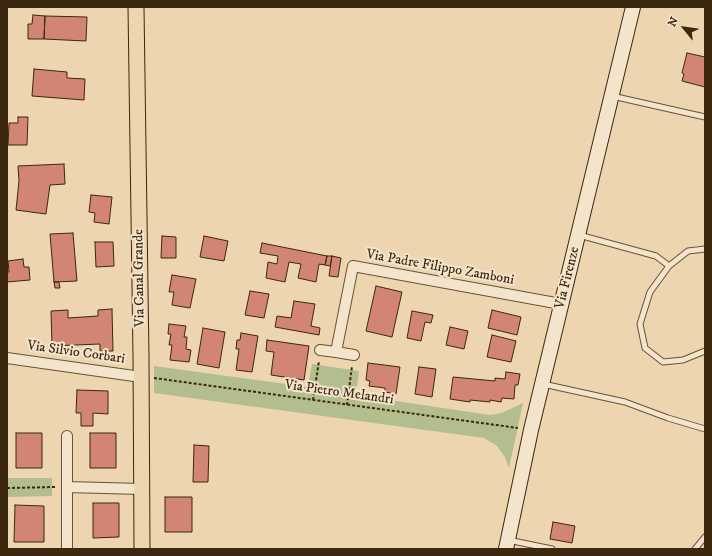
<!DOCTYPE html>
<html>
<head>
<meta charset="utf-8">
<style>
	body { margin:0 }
	#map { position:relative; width:712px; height:556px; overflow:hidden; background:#ecd5af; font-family:"IM FELL DW Pica",serif }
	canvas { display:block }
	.frame { position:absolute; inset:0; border:8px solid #3b280f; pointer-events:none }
	.north { position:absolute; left:664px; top:8px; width:40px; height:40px; -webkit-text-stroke:3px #f3e4cb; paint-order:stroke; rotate:299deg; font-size:11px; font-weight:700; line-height:16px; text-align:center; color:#3b280f }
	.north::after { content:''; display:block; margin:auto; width:14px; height:18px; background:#3b280f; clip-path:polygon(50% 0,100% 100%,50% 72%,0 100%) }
</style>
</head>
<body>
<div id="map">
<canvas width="712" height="556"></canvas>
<div class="frame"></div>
<div class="north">N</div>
</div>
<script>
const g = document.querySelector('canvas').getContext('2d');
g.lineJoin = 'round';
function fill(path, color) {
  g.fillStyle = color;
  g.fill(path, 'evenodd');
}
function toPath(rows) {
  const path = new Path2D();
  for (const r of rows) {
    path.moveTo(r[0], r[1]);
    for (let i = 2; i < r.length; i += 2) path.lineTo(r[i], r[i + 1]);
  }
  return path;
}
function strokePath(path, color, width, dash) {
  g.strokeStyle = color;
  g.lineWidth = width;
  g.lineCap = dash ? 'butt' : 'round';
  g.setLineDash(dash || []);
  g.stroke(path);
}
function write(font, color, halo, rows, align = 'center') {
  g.font = font + ' "IM FELL DW Pica",serif';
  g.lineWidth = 4;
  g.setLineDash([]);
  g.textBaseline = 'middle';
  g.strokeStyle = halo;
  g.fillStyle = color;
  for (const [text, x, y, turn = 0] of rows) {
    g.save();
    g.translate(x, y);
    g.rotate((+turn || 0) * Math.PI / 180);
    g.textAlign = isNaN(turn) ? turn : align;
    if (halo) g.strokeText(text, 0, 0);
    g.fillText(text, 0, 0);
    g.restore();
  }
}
fill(toPath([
	[312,364,359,371,356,395,490,415,502,413,523,403,509,468,505,457,497,446,484,438,154,393,154,366,308,387],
	[7,478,52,478,52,496,7,497]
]), '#b3be8e');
const building = toPath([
	[33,15,45,16,44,39,28,39,28,24,32,24,33,15],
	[45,16,87,17,86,41,44,39,45,16],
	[687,53,705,57,705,87,682,81,684,74,682,73,687,53],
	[34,69,67,72,67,78,85,79,84,100,32,96,34,69],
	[18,117,28,117,27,145,8,145,9,123,18,123,18,117],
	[64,164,65,184,50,185,46,214,16,210,19,181,18,166,64,164],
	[91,195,112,197,109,224,94,222,95,213,89,212,91,195],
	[73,233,77,281,54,282,50,234,73,233],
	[162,236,176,237,176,258,161,258,162,236],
	[204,236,228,241,224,261,200,257,204,236],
	[95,242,113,242,114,266,96,267,95,242],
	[262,243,327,256,325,265,319,264,316,282,298,278,301,264,289,262,285,282,266,278,268,262,277,264,278,256,260,253,262,243],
	[327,256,332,256,330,266,325,265,327,256],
	[332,256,341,258,338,277,329,276,332,256],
	[23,259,24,267,29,267,30,280,7,282,7,272,9,272,8,261,23,259],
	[172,275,196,279,190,308,172,305,174,292,169,292,172,275],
	[54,282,59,282,60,288,55,288,54,282],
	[376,286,402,292,392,337,366,331,376,286],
	[250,291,269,294,264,318,245,315,250,291],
	[294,301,315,304,311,326,320,328,319,335,275,327,277,316,291,318,294,301],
	[112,309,113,351,100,351,100,344,52,346,51,311,68,310,68,318,98,316,98,310,112,309],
	[492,310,521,317,517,335,488,328,492,310],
	[412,311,433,315,431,323,425,322,421,341,407,338,412,311],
	[169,324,186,326,184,337,187,337,186,349,191,350,189,362,170,360,172,345,169,345,171,334,168,334,169,324],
	[450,327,468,331,464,349,446,345,450,327],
	[203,328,225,332,219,368,197,364,203,328],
	[241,333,258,336,252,372,236,370,239,349,236,349,237,340,240,340,241,333],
	[492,335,516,341,511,362,487,357,492,335],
	[267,340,309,346,304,380,271,375,274,352,266,351,267,340],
	[368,363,400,367,396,394,385,392,385,388,369,386,370,381,366,380,368,363],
	[419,367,436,369,432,397,415,394,419,367],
	[506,372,520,374,518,385,515,385,514,399,502,398,501,402,490,400,490,402,470,400,470,402,450,399,453,377,495,381,495,378,505,379,506,372],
	[77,390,108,391,108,414,93,413,93,426,81,426,81,413,76,413,77,390],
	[16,433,42,433,42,468,16,468,16,433],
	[90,433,116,433,116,468,90,468,90,433],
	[194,445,209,446,208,482,193,482,194,445],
	[165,497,192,497,192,532,165,532,165,497],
	[93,503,119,503,119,537,93,538,93,503],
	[15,505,44,506,44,542,14,542,15,505],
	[553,522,575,526,572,543,550,539,553,522]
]);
fill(building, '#d28475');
strokePath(building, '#3b280f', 1);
const lane = toPath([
	[612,96,705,117],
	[579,235,656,256,669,266],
	[705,249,688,251,669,266,650,292,640,324,645,348,663,362,683,360,705,351],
	[543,384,625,402,668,418,705,429],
	[508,540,552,549],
	[695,549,705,537]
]);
const street = toPath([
	[320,350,336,352],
	[354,355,336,352,353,266,561,304],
	[7,358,141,377],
	[67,436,67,549],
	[67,487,142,489]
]);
const secondary = toPath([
	[506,549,531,430,633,7]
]);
const primary = toPath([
	[136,7,141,357,142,549]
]);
strokePath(lane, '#675337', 7);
strokePath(street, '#675337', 12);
strokePath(secondary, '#3b280f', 16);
strokePath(primary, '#3b280f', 17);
strokePath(toPath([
	[154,378,518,428],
	[313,400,319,361],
	[347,405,352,366],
	[7,488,56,487]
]), '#3b280f', 2, [3, 2]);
strokePath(lane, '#f3e4cb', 5);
strokePath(street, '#f3e4cb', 10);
strokePath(secondary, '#f3e4cb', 14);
strokePath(primary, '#ecd5af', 15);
write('14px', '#3b280f', '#f3e4cb', [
	["Via Padre Filippo Zamboni",440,268,10],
	["Via Canal Grande",140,278,-91],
	["Via Firenze",568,278,-76],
	["Via Silvio Corbari",76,353,8],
	["Via Pietro Melandri",339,393,8]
]);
</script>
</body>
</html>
